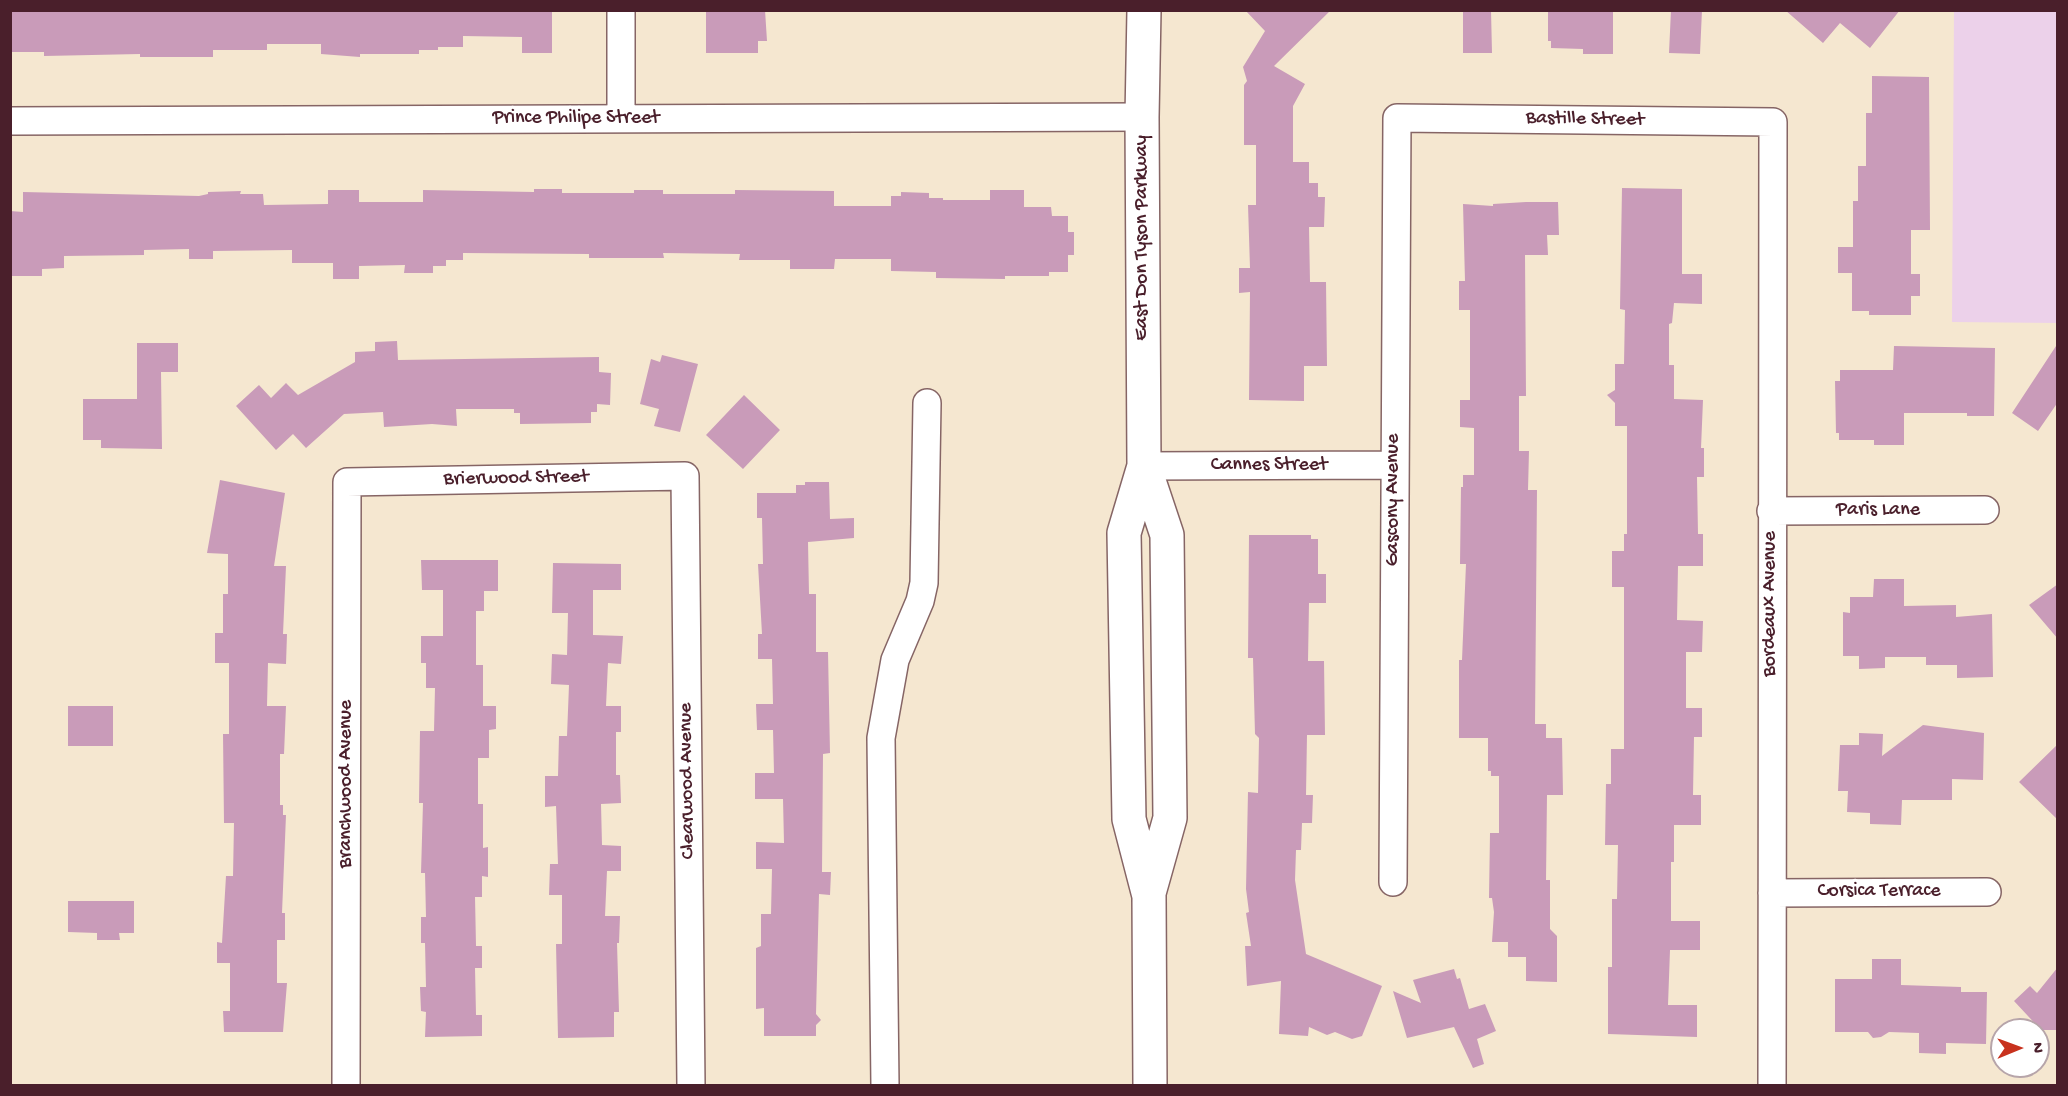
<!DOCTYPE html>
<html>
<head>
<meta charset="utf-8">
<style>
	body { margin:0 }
	#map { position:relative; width:2068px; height:1096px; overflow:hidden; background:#f5e7d0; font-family:"Gochi Hand",sans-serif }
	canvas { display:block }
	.frame { position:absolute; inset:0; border:12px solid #4a1f2b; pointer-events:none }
	.north { position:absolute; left:1990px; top:1018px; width:60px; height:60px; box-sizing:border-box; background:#fff; border:2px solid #b7a5aa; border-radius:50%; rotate:89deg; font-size:16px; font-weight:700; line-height:24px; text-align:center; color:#4a1f2b }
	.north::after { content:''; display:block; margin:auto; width:21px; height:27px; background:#c8321e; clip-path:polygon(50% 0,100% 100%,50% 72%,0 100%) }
</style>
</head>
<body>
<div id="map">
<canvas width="2068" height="1096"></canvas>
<div class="frame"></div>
<div class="north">N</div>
</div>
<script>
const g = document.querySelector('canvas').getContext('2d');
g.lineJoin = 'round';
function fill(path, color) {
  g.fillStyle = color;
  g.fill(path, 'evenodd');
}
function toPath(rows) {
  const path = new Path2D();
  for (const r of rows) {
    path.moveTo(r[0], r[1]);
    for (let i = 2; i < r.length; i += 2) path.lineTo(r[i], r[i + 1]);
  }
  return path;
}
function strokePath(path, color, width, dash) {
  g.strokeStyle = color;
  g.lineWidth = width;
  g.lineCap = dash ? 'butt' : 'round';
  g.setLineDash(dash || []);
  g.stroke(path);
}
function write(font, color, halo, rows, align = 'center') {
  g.font = font + ' "Gochi Hand",sans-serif';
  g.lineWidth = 6;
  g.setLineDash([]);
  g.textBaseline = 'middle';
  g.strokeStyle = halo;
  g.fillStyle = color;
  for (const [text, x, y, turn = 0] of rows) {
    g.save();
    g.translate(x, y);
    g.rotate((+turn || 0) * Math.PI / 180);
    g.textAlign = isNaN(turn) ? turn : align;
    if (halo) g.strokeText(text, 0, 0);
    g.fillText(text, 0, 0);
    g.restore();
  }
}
fill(toPath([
	[1954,11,2057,11,2057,323,1952,322]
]), '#ecd1ea');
fill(toPath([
	[10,10,552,10,552,53,522,53,522,37,463,36,463,47,438,47,438,50,419,50,419,54,360,54,360,57,321,54,321,44,267,44,267,50,213,50,213,57,140,57,140,54,44,56,44,52,10,52],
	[706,10,765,10,767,41,758,41,758,53,706,53],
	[1245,10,1331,10,1274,66,1305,84,1293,106,1293,162,1309,162,1309,183,1318,183,1318,197,1325,197,1324,227,1309,227,1310,282,1326,282,1327,366,1304,366,1304,401,1249,400,1250,292,1239,293,1239,268,1250,268,1248,205,1256,205,1256,145,1244,145,1244,85,1247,81,1243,67,1265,31],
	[1463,10,1491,10,1492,53,1463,53],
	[1548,10,1613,10,1613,54,1583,54,1583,49,1551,48,1551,41,1548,41],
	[1671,10,1702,10,1700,54,1669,53],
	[1785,10,1900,10,1870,48,1840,23,1823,43],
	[1872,76,1929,77,1930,230,1911,230,1911,274,1920,274,1920,296,1911,296,1911,315,1869,315,1869,311,1852,311,1852,273,1838,273,1838,247,1853,247,1853,201,1858,201,1858,166,1866,166,1866,113,1872,113],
	[1622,188,1682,189,1682,274,1702,274,1702,304,1674,303,1672,323,1669,324,1669,365,1674,365,1674,399,1703,400,1701,448,1704,448,1704,477,1697,477,1698,534,1703,534,1703,566,1678,566,1677,620,1703,621,1702,652,1686,652,1686,708,1702,708,1702,737,1694,737,1693,795,1701,795,1701,825,1674,825,1674,862,1671,862,1671,921,1700,921,1700,950,1670,950,1668,1005,1697,1005,1697,1037,1608,1034,1608,967,1612,967,1612,899,1617,899,1618,845,1605,845,1606,784,1611,784,1611,749,1624,749,1624,587,1612,587,1612,551,1624,551,1624,534,1627,534,1627,426,1615,426,1615,403,1607,395,1615,390,1615,364,1624,364,1625,310,1620,309],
	[534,189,562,189,562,193,634,193,634,190,663,190,663,194,735,194,735,190,834,191,834,206,891,206,891,196,901,196,901,192,929,193,929,198,943,198,943,200,990,200,990,190,1024,190,1024,207,1051,207,1052,216,1068,216,1068,232,1074,232,1074,255,1068,255,1068,272,1049,272,1049,276,1005,276,1005,279,936,278,936,272,891,271,891,259,835,259,834,269,790,269,790,260,739,260,740,254,663,253,664,258,589,258,589,254,463,253,463,260,446,260,446,266,433,266,433,273,404,273,405,265,359,266,359,279,333,279,333,263,292,263,292,250,213,251,213,259,189,259,189,249,144,250,144,255,64,256,64,268,42,269,42,276,10,276,10,211,23,212,23,192,199,196,208,194,208,192,241,191,240,194,263,194,264,205,328,204,328,190,359,190,359,202,423,202,423,190,534,192],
	[1526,202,1558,202,1559,235,1547,235,1548,255,1525,255,1526,396,1519,396,1519,451,1529,451,1528,490,1537,490,1535,724,1546,724,1546,738,1562,738,1563,795,1547,795,1546,880,1550,880,1550,929,1557,936,1557,982,1526,981,1526,957,1508,957,1508,942,1492,942,1494,912,1492,898,1489,898,1490,833,1499,833,1499,776,1491,776,1491,771,1488,771,1488,738,1459,738,1459,660,1462,660,1466,564,1460,564,1461,487,1463,487,1463,475,1474,475,1474,428,1460,427,1460,400,1470,400,1470,310,1459,310,1459,281,1465,281,1463,204,1493,206,1493,204],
	[397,341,398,360,599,357,599,372,611,373,610,405,597,404,597,412,591,412,591,423,520,424,520,413,514,413,514,409,456,409,457,426,432,424,384,427,383,412,344,414,306,448,293,434,276,450,236,406,259,385,271,398,286,383,298,395,355,362,355,352,375,351,375,342],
	[137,343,178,343,178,372,161,372,162,449,101,448,101,440,83,440,83,399,137,399],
	[2058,343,2058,402,2038,431,2012,413],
	[1894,346,1995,348,1994,416,1967,416,1967,413,1904,413,1904,445,1874,445,1874,440,1839,440,1839,433,1836,433,1835,381,1840,381,1840,370,1893,370],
	[662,355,698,364,680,432,654,426,659,409,640,404,651,359,660,362],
	[744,395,780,430,743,469,706,435],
	[220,480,285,493,274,566,286,566,283,634,287,634,286,664,268,663,267,706,286,706,284,754,280,754,280,805,283,805,283,815,286,815,282,913,285,913,285,940,277,940,277,983,287,983,283,1032,224,1032,223,1011,230,1011,230,963,217,963,217,942,222,943,226,876,233,876,234,823,224,823,223,734,229,734,229,663,215,663,215,633,223,633,223,594,228,594,228,554,207,553],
	[805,482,829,482,830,519,854,518,854,538,808,542,809,594,816,594,816,652,828,652,830,753,823,754,822,872,831,872,830,895,819,894,816,1014,821,1020,816,1025,816,1036,764,1036,764,1008,756,1009,756,948,761,946,761,914,771,914,772,869,756,869,756,842,784,843,783,799,755,799,755,773,774,773,773,730,757,730,756,704,773,704,772,659,758,659,758,634,762,634,758,564,763,564,762,518,757,518,757,493,796,493,796,485,805,485],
	[1249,535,1311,535,1311,539,1318,539,1318,574,1326,574,1326,603,1309,603,1308,661,1324,661,1325,735,1307,735,1306,795,1313,795,1312,823,1302,823,1301,850,1296,850,1295,880,1306,954,1382,986,1362,1036,1352,1039,1335,1032,1327,1035,1309,1027,1308,1036,1279,1034,1281,981,1247,986,1245,946,1251,946,1246,913,1249,912,1246,889,1248,792,1258,793,1259,738,1255,734,1253,658,1248,658],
	[421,560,498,560,498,591,484,591,484,611,476,611,476,665,483,665,483,706,496,706,496,729,489,730,489,758,478,758,478,804,483,804,483,848,488,847,488,877,482,876,482,897,475,897,476,946,482,946,482,968,475,968,476,1015,482,1015,482,1036,425,1037,426,1012,421,1011,420,987,426,987,425,943,421,943,421,917,426,917,425,873,421,873,423,803,419,803,420,731,434,731,435,688,426,688,426,663,421,663,421,636,443,636,443,590,422,590],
	[553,563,621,564,621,590,593,590,593,635,623,636,621,664,608,663,606,706,621,706,621,732,616,732,616,775,620,775,621,803,601,804,602,845,621,846,621,871,607,871,605,916,620,916,619,943,617,943,619,1012,614,1012,614,1037,558,1038,556,944,562,944,562,895,549,895,550,864,558,864,556,806,545,807,545,776,558,776,559,736,567,736,569,685,551,684,552,654,567,655,568,613,552,613],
	[1874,579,1904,579,1904,606,1956,605,1956,617,1992,614,1993,677,1957,678,1957,665,1926,665,1926,657,1885,657,1885,668,1859,669,1859,656,1843,656,1843,612,1850,613,1850,597,1873,597],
	[2058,584,2058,639,2029,605],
	[68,706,113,706,113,746,68,746],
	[1923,725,1984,733,1983,780,1952,779,1952,800,1902,800,1901,825,1870,824,1870,813,1847,812,1848,791,1838,791,1840,745,1859,745,1859,733,1883,734,1882,756],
	[2058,744,2058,820,2019,782],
	[68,901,134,901,134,933,119,933,120,940,97,940,97,933,68,932],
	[1872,959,1901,959,1901,985,1961,987,1961,992,1987,992,1986,1044,1946,1043,1946,1054,1919,1053,1919,1033,1889,1032,1881,1037,1873,1038,1868,1032,1835,1032,1835,979,1872,979],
	[2058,967,2058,1030,2041,1030,2014,1001,2030,986,2037,993],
	[1454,969,1457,979,1460,978,1469,1009,1485,1004,1496,1031,1477,1039,1484,1064,1473,1068,1454,1027,1407,1038,1393,991,1421,1003,1413,980]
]), '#c99bb9');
const minor = toPath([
	[621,119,621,10],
	[10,121,1142,117],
	[1144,466,1394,465],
	[1771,511,1985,510],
	[1393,882,1397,118,1773,122,1772,1086],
	[1772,893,1987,892],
	[346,1086,347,482,685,476,691,1086],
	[885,1086,881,738,895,660,920,601,924,583,927,403]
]);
const major = toPath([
	[1144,10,1142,117,1144,466,1124,533,1129,819,1149,896,1150,1086],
	[1144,466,1167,535,1170,818,1149,893]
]);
strokePath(minor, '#866565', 30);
strokePath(major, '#866565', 36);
strokePath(minor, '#fff', 27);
strokePath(major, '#fff', 33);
write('20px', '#4a1f2b', '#fff', [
	["Prince Philipe Street",576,119],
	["Bastille Street",1585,120,1],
	["East Don Tyson Parkway",1143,238,-90],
	["Cannes Street",1269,466],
	["Brierwood Street",516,479,-1],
	["Gascony Avenue",1394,500,-90],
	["Paris Lane",1878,511],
	["Bordeaux Avenue",1771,604,-90],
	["Clearwood Avenue",688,781,-91],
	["Branchwood Avenue",347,784,-90],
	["Corsica Terrace",1879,892]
]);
</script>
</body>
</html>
